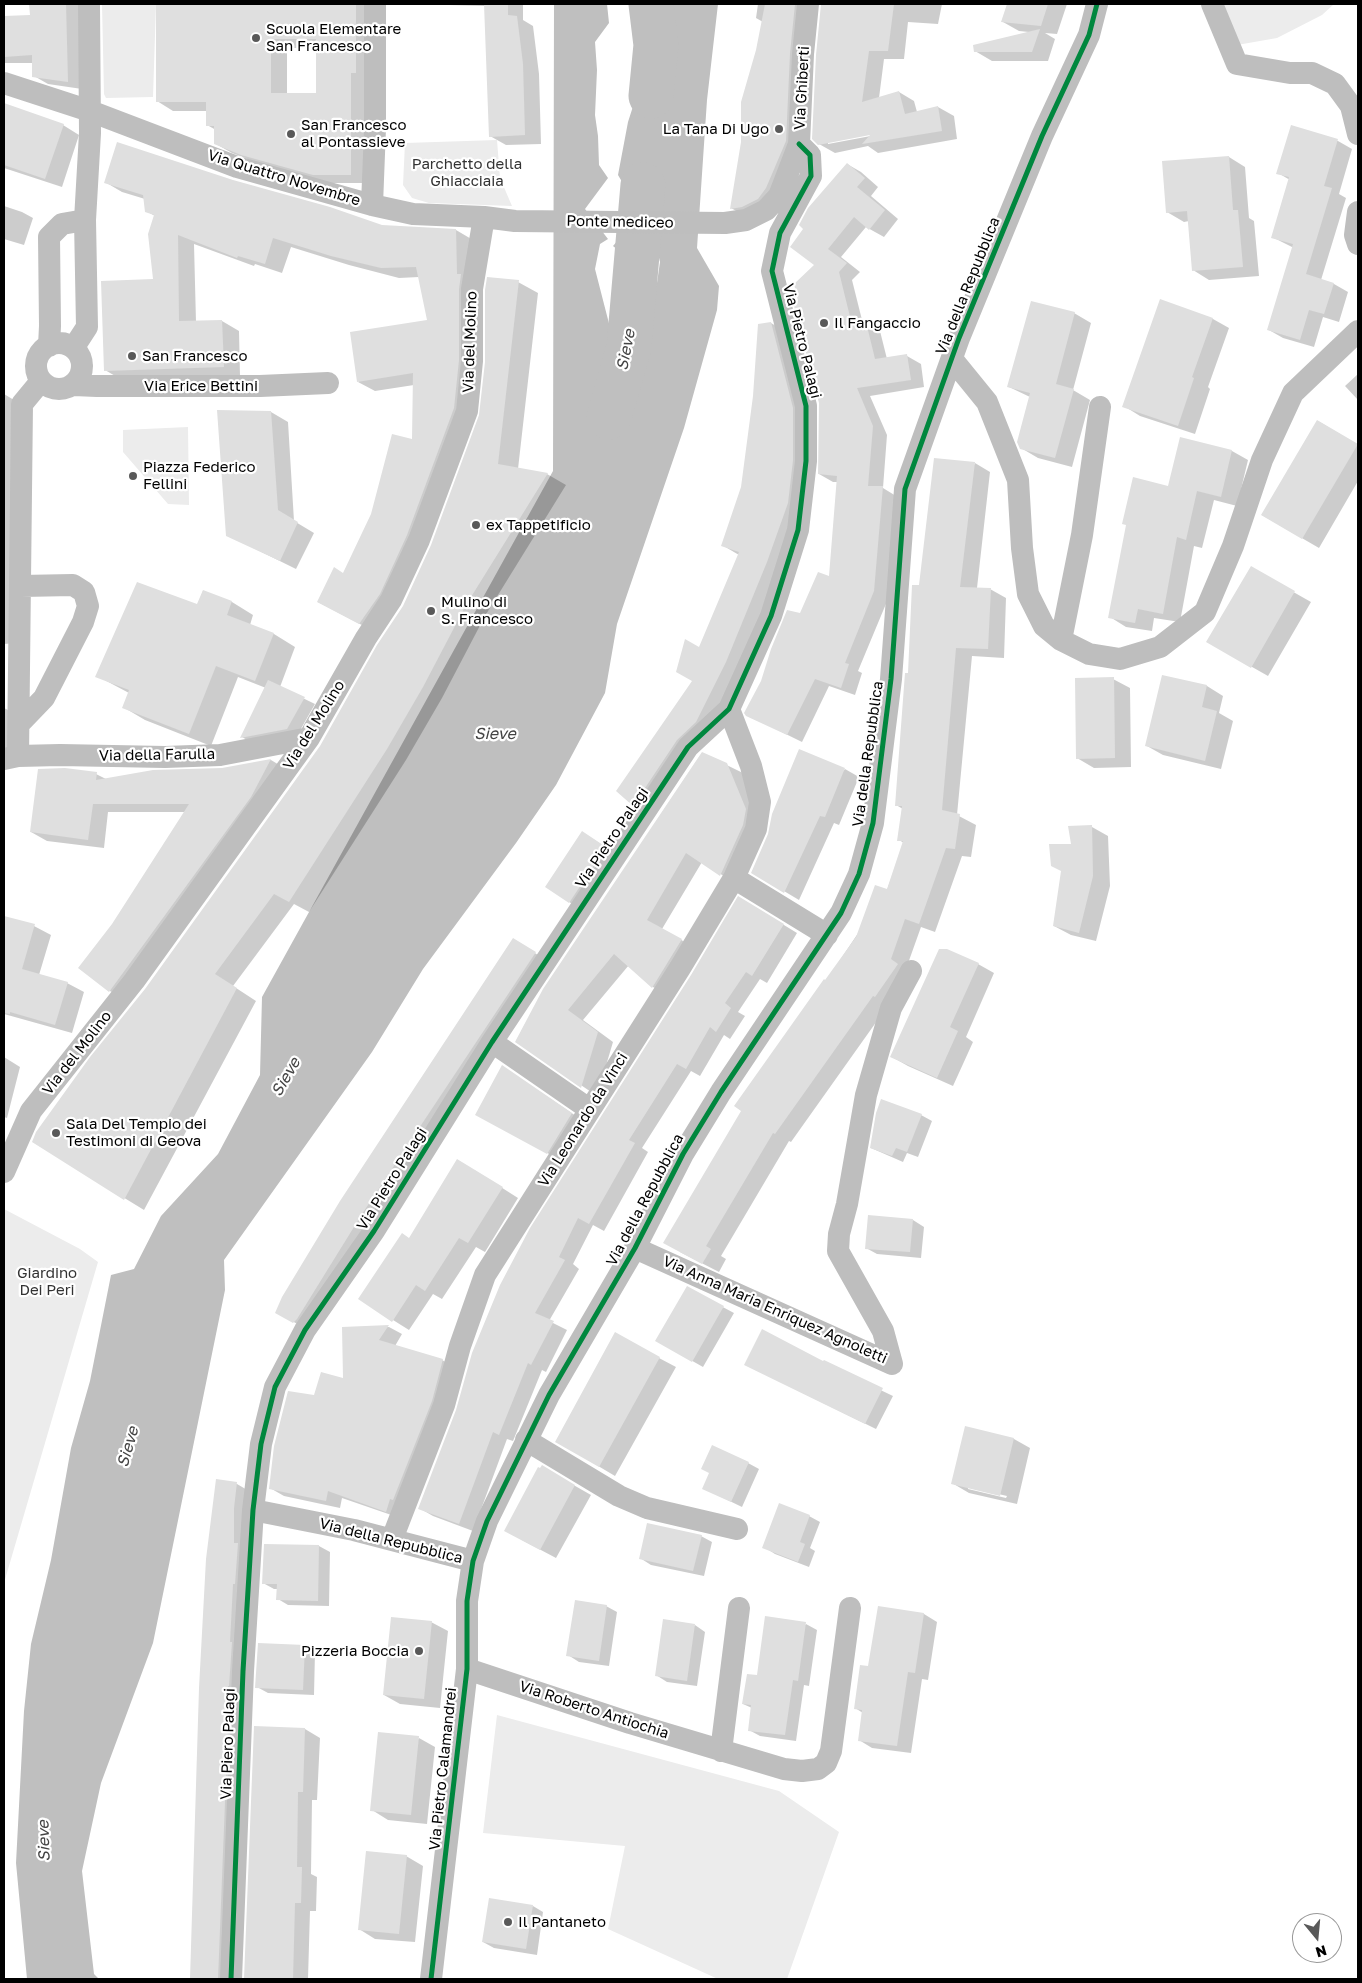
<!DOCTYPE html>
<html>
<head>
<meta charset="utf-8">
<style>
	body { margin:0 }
	#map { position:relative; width:1362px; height:1983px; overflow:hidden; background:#fff; font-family:"Golos Text",sans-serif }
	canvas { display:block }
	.frame { position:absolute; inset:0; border:5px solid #000; pointer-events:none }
	.north { position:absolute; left:1292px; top:1913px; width:50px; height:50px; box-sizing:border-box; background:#fff; border:1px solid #999; border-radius:50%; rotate:163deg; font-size:14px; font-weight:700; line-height:20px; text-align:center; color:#000 }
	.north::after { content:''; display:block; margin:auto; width:18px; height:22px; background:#595959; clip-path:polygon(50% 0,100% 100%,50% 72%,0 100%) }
</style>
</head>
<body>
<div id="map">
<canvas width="1362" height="1983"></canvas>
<div class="frame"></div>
<div class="north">N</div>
</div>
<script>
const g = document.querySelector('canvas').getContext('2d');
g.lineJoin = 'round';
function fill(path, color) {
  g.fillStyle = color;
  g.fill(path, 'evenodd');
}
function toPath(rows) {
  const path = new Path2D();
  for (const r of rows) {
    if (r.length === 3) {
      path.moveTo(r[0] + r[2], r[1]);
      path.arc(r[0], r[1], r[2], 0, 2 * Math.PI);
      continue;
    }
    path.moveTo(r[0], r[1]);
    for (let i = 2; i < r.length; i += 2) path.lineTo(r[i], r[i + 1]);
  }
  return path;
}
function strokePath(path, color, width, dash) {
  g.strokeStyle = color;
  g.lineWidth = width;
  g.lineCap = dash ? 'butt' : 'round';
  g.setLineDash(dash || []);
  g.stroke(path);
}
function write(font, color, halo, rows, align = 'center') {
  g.font = font + ' "Golos Text",sans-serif';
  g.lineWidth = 4.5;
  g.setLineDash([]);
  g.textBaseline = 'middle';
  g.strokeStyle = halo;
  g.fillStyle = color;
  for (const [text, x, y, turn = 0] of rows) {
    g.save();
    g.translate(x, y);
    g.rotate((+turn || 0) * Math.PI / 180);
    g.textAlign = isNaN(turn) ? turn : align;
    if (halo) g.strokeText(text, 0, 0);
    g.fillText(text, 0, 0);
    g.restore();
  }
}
fill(toPath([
	[102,4,156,4,153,97,106,98,104,94],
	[1220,4,1334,4,1322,15,1277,38,1237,45],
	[497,140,500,178,512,206,429,203,412,198,403,185,405,143],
	[188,427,189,505,168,504,123,452,123,430],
	[4,1209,80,1249,98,1262,4,1583],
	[497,1715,779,1791,839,1832,787,1979,771,1978,770,1979,718,1979,608,1929,625,1846,483,1833]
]), '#ececec');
fill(toPath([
	[554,4,607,4,609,23,595,42,597,70,595,115,598,136,599,165,608,178,585,209,608,239,600,244,595,269,614,343,614,363,638,351,642,344,650,326,652,309,650,302,657,283,660,262,656,245,645,242,625,256,613,246,641,214,618,175,628,122,636,97,646,46,657,30,658,4,718,4,707,100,697,248,719,286,717,310,684,428,617,624,605,693,556,785,516,843,423,969,372,1052,224,1260,225,1290,153,1643,101,1783,82,1871,94,1974,99,1979,27,1979,16,1863,24,1711,31,1644,51,1560,71,1448,90,1381,111,1275,134,1269,161,1216,218,1154,260,1075,262,997,553,471]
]), '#bfbfbf');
fill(toPath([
	[31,4,79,4,82,89,48,84,34,76,33,63,4,63,4,10,5,17,31,16],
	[157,4,368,4,367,183,330,183,258,163,232,153,216,144,216,130,207,125,207,111,173,111,157,101],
	[287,48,317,48,317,95,287,95],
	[412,4,523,4,523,20,533,26,539,74,541,144,506,145,490,136,485,6],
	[758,4,814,4,781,197,747,217,731,208,763,22,756,18],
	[822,4,942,4,938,24,908,22,904,59,884,59,879,98,899,92,914,101,917,112,938,107,954,116,957,139,878,153,868,146,835,153,819,144],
	[876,132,876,135,828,144,828,142],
	[1009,4,1067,4,1057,34,1045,33,1055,39,1048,61,992,61,975,51,1029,32,1019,31,1003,22],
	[4,105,63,125,79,135,62,187,4,168],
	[1292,126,1338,141,1352,149,1339,194,1346,198,1321,280,1334,284,1348,292,1339,322,1323,317,1314,347,1283,338,1269,330,1294,248,1272,237,1290,180,1278,173],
	[1229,157,1245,167,1249,218,1254,221,1259,276,1209,280,1193,270,1189,221,1184,222,1167,212],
	[847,164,861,172,878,187,871,196,898,219,884,237,866,227,841,257,860,272,852,280,863,324,866,323,880,331,887,359,907,356,921,364,924,387,870,396,887,435,883,488,896,496,888,599,858,671,862,673,855,695,829,686,802,742,747,715,801,615,830,578,838,482,833,482,819,474,820,403,800,302,815,265],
	[233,181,381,226,456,230,473,240,476,371,377,633,318,602,344,574,413,440,414,385,375,391,358,382,428,321,419,277,399,278,349,265,291,247,282,273,255,264,254,266,194,244,196,322,222,321,239,331,240,376,122,380,105,370,154,280,155,216,146,211,145,199,122,192,105,182],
	[4,206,22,212,33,218,24,245,4,239],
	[518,282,538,293,518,469,547,474,566,485,485,616,442,698,406,760,309,912,294,904,233,986,256,1001,144,1210,33,1142,146,989,321,746,403,608,432,545,481,416,486,362],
	[1160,301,1213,319,1229,328,1208,387,1210,389,1195,434,1140,416,1124,406],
	[1074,313,1091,323,1073,390,1090,400,1072,467,1038,458,1021,448,1030,397,1009,387],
	[771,323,786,332,807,417,781,571,710,730,648,814,634,805,617,791,693,681,700,649,739,555,722,545,743,487],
	[1358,374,1358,400,1345,386],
	[4,394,14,400,17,643,4,644],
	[219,411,271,412,288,422,294,521,314,533,296,569,227,535],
	[1318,421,1358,445,1358,481,1319,548,1262,515],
	[1181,438,1232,451,1248,460,1237,506,1214,500,1202,548,1194,546,1180,622,1154,618,1152,631,1126,627,1110,617,1169,487],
	[975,463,990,472,977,588,990,589,1006,598,1004,658,972,656,957,815,976,825,971,857,962,856,935,932,921,927,906,969,889,1004,791,1142,789,1141,721,1256,726,1259,719,1272,680,1252,826,981,887,890,904,843,899,840,903,809,896,805,920,586],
	[1251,568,1311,602,1268,676,1208,642],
	[203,591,232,602,253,615,250,625,274,634,295,647,280,687,315,704,298,734,252,743,242,737,266,688,238,677,211,746,145,720,123,707,129,693,97,676,198,605],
	[1163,676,1207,686,1223,696,1219,713,1233,721,1221,769,1163,755,1147,746],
	[1113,679,1130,688,1131,767,1094,768,1077,758],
	[4,708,8,710,14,755,4,756],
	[702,753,743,773,761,819,736,884,702,862,662,929,697,949,668,996,653,987,629,965,583,1020,613,1042,597,1096,516,1041,544,989],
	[271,760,286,769,125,1000,110,991,113,925,185,812,108,812,104,848,47,841,31,832,96,774,106,779,222,769],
	[845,769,859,777,839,825,834,823,799,900,752,872],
	[1092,827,1108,836,1110,886,1096,941,1071,935,1054,926],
	[593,839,616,854,580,908,569,902],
	[753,906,797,933,767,983,760,979,738,1012,745,1016,730,1039,724,1035,700,1076,691,1071,642,1148,648,1152,604,1231,593,1225,573,1264,579,1269,549,1321,567,1330,546,1372,542,1370,513,1441,507,1439,473,1531,433,1516,419,1508,457,1410],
	[4,917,34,926,51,935,39,975,67,983,84,992,72,1033,4,1014],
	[528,949,550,962,309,1331,277,1312],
	[978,964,994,973,966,1037,973,1042,953,1086,908,1066,892,1057],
	[4,1057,20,1067,7,1118,4,1117],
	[503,1067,588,1124,564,1162,493,1124],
	[921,1115,932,1121,918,1157,907,1153,903,1162,871,1148],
	[474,1170,518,1198,485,1252,476,1247,442,1299,433,1294,409,1330,393,1320,409,1239],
	[913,1220,924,1227,921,1258,877,1254,866,1248],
	[687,1288,734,1313,703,1367,657,1341],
	[389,1327,402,1334,395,1346,442,1360,456,1368,400,1518,342,1498,340,1508,284,1496,270,1488,315,1397,345,1380,343,1329],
	[659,1358,676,1367,615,1476,556,1441],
	[824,1363,893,1396,876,1429,756,1370],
	[966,1427,1014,1439,1030,1448,1017,1504,969,1493,952,1483],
	[968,1487,1007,1496,1006,1498,968,1489],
	[748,1463,759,1469,742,1507,715,1494],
	[542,1467,591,1495,556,1558,522,1540],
	[217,1481,237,1484,249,1491,230,1979,191,1979,201,1688],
	[809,1516,820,1522,810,1548,815,1551,809,1567,775,1554,764,1547],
	[701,1536,712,1542,704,1576,651,1565,640,1558],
	[265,1545,319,1546,330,1552,329,1606,288,1605,278,1599,278,1589,274,1589,263,1583],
	[606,1606,617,1612,609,1666,579,1662,568,1655],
	[879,1607,924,1614,937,1622,928,1680,922,1679,911,1753,872,1748,859,1740,863,1713,855,1708,869,1667],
	[431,1622,448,1631,440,1708,400,1704,384,1695],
	[806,1624,817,1630,809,1686,804,1685,796,1741,760,1736,749,1730,752,1708,743,1704,758,1676],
	[695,1625,705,1632,697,1686,667,1682,656,1675],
	[305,1646,315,1652,314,1695,268,1693,257,1687],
	[255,1727,305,1729,320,1738,317,1800,312,1800,311,1874,317,1877,316,1911,310,1911,308,1979,245,1979],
	[419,1738,435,1747,427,1824,388,1820,372,1810],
	[406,1856,423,1866,415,1942,375,1939,359,1929],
	[533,1906,543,1912,537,1955,494,1948,483,1942]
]), '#0003');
strokePath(toPath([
	[651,96,656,45,651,4],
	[609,417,629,347,643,185]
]), '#bfbfbf', 45);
fill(toPath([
	[29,4,66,4,68,82,32,77,32,55,4,57,4,16,30,15],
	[156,4,356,4,356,73,351,73,351,175,313,175,241,155,214,144,214,126,206,126,206,102,156,102],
	[271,39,316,39,316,93,271,93],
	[484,4,508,4,508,15,517,16,523,64,525,135,489,137],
	[765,4,795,4,790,53,786,141,766,188,758,199,742,207,730,209,741,142,741,102,756,50],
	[821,4,894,4,888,51,869,51,862,102,899,91,905,114,938,106,942,131,862,144,870,135,818,145,812,139,816,55],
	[1007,4,1048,4,1041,26,1001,22],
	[1040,29,1032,52,974,52,973,45],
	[4,103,64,124,45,179,4,165],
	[1291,125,1338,139,1324,186,1332,188,1306,274,1334,283,1324,314,1309,310,1300,340,1267,330,1293,244,1271,238,1289,177,1276,174],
	[117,142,233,180,330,207,382,225,456,229,457,274,461,274,459,289,459,360,454,408,407,535,380,594,359,624,317,602,334,567,343,573,371,514,392,434,412,439,413,373,357,382,350,332,427,320,416,267,381,268,331,256,273,238,265,264,238,256,237,258,178,235,179,321,222,320,224,367,104,371,101,281,153,279,148,234,154,215,145,212,143,195,104,183],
	[1229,156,1233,210,1238,210,1243,267,1192,271,1187,211,1166,213,1162,161],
	[847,163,865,178,857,187,885,210,869,230,854,217,828,249,847,263,839,272,852,325,866,322,875,359,907,354,911,380,857,388,873,426,868,486,883,486,874,591,845,663,849,664,841,688,815,679,787,735,746,716,744,713,761,681,771,649,787,610,800,613,818,572,829,576,837,476,818,474,819,403,793,302,798,301,794,284,814,265,790,247,803,229,799,225,808,208],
	[487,277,519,280,498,464,548,473,466,605,423,687,387,749,289,902,274,894,215,974,237,988,124,1200,32,1142,36,1132,90,1057,145,989,320,746,377,645,403,606,431,545,479,415,485,362,485,290],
	[1160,299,1213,318,1192,377,1194,378,1178,426,1122,407],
	[1031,301,1075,312,1056,384,1074,389,1055,458,1020,449,1017,442,1030,393,1007,387],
	[771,322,793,408,793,460,788,503,767,562,726,662,696,722,677,740,633,806,616,791,692,681,676,672,685,639,699,647,739,552,721,546,741,487,753,396,758,324],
	[217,410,271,411,278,510,298,522,280,561,226,536],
	[1317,420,1358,444,1302,539,1261,515],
	[1180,437,1232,450,1221,497,1197,491,1186,540,1177,537,1163,614,1138,609,1135,623,1108,618,1126,525,1122,524,1133,477,1168,486],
	[934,458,975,462,960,587,991,588,988,649,956,648,942,810,960,814,955,849,946,848,919,924,905,919,891,959,898,964,875,997,873,996,775,1134,773,1133,706,1246,711,1249,702,1264,663,1243,741,1111,734,1106,824,979,825,980,856,937,875,885,887,889,903,841,897,841,902,806,895,806,905,673,908,673,912,585,919,585],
	[1251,566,1295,591,1251,668,1206,642],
	[137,582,197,604,203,590,232,601,227,615,274,633,255,681,216,666,189,734,122,708,129,690,95,677],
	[1162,675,1207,685,1202,707,1217,711,1205,761,1145,746],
	[1114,677,1115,758,1076,759,1075,678],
	[268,680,305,697,287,729,240,738],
	[799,749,845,768,825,817,820,816,784,893,751,873,768,834,772,814],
	[702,752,727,763,746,809,743,825,720,876,686,853,647,920,682,939,652,988,614,954,568,1010,598,1032,581,1088,515,1042,543,989],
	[271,759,251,797,109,992,78,968,112,924,189,804,93,804,88,840,30,832,38,769,65,768,97,772,96,780,153,770,222,768],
	[1092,825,1093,876,1079,933,1053,926,1061,871,1051,866,1049,844,1071,844,1068,826],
	[582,831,606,847,569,903,545,887],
	[738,896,784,924,752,976,746,972,725,1003,731,1008,716,1032,710,1027,686,1069,677,1064,629,1140,635,1143,589,1224,578,1218,559,1257,565,1260,535,1313,554,1321,531,1365,528,1363,499,1435,493,1432,459,1524,418,1509,456,1410,472,1353,500,1285,530,1228,691,975],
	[4,916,35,924,22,969,68,982,55,1025,10,1012,10,1014,4,1013],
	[513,938,536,952,362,1214,297,1319,293,1323,275,1313,282,1297,340,1201],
	[939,949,947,949,979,963,950,1027,958,1031,937,1078,890,1057],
	[502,1065,572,1113,547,1154,475,1115],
	[881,1099,922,1114,907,1152,896,1148,892,1156,870,1148,876,1113],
	[457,1159,503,1187,468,1243,459,1238,425,1291,416,1285,392,1322,358,1299,402,1233,409,1238],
	[868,1215,913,1219,910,1252,865,1249],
	[687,1286,724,1306,692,1362,655,1341],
	[389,1325,379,1340,443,1359,432,1401,393,1500,390,1499,386,1512,328,1491,326,1501,269,1489,274,1446,288,1391,314,1395,321,1372,343,1378,342,1327],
	[762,1329,823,1361,824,1360,883,1388,865,1424,744,1365],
	[615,1332,660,1357,599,1467,555,1442],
	[965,1426,1014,1438,1000,1496,951,1484],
	[712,1445,749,1462,731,1502,702,1489,709,1473,701,1469],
	[542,1465,575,1485,540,1550,504,1531,538,1467,540,1468],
	[216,1479,237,1482,234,1508,234,1543,238,1543,235,1584,233,1584,230,1642,232,1642,229,1686,228,1686,226,1725,228,1725,218,1979,190,1979,199,1688,206,1559],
	[779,1503,810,1515,800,1542,805,1544,798,1562,762,1548],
	[647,1523,702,1535,693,1571,639,1559],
	[264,1544,319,1545,318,1601,276,1600,277,1584,262,1584],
	[575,1600,607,1605,599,1661,566,1656],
	[878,1606,924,1613,915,1673,908,1672,897,1746,858,1741,862,1710,854,1709,860,1665,868,1666],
	[765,1616,806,1622,798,1681,793,1680,785,1735,748,1731,751,1705,742,1704,747,1674,757,1675],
	[391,1617,432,1621,424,1699,383,1695],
	[663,1619,695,1624,687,1681,655,1676],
	[258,1643,305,1645,303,1690,255,1688],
	[254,1726,305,1728,303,1792,298,1792,297,1867,302,1867,301,1903,295,1903,293,1979,244,1979],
	[378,1732,419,1736,411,1815,370,1811],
	[366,1851,407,1855,399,1934,358,1930],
	[489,1898,533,1905,526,1949,482,1942]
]), '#dfdfdf');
strokePath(toPath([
	[1212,4,1237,64,1290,73,1312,73,1335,84,1351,106,1358,134],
	[4,83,90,111,237,167,372,205,413,214,484,217,515,221,725,223,746,220,766,210,779,196,799,144,803,54,808,4],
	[372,205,375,128,375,4],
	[1358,212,1355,235,1358,244],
	[59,366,23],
	[49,346,50,326,49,237,62,224,85,220],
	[74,347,87,327,85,220,90,133,89,4],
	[952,359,987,402,1018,480,1022,548,1028,594,1044,626,1061,640,1089,654,1120,659,1160,647,1205,612,1233,546,1262,460,1293,393,1358,331],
	[74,385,97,386,260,386,328,383],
	[1061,640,1082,535,1100,407],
	[19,724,44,698,83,622,88,606,84,592,73,585,21,586],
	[18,756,22,404,41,381],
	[4,759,18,756,60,755,165,757,220,755,309,738],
	[734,878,827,935],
	[492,1042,589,1109],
	[4,1172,31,1111,134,981,309,738,366,638,391,600,419,540,467,411,472,361,472,289,484,217],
	[635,1248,892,1364,883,1331,838,1251,839,1234,847,1204,866,1095,891,1008,911,971],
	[526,1440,619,1496,647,1508,737,1529],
	[253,1510,354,1530,473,1561],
	[392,1539,444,1405,460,1346,485,1275,680,968,734,878,756,829,760,802,751,766,729,709],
	[467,1669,630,1723,784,1769,802,1771,818,1769,826,1763,831,1751,850,1608],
	[721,1751,739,1608],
	[231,1979,243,1671,253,1510,261,1444,275,1387,305,1330,374,1231,492,1042,688,747,729,709,771,616,798,530,806,461,806,406,772,271,780,233,811,176,810,155,799,144],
	[431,1979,467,1669,467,1601,473,1561,487,1521,549,1395,635,1248,683,1154,721,1092,841,913,859,874,873,823,891,679,905,489,959,338,1042,136,1089,35,1097,4]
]), '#bebebe', 22);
strokePath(toPath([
	[231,1979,243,1671,253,1510,261,1444,275,1387,305,1330,374,1231,492,1042,688,747,729,709,771,616,798,530,806,461,806,406,772,271,780,233,811,176,810,155,799,144],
	[431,1979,467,1669,467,1601,473,1561,487,1521,549,1395,635,1248,683,1154,721,1092,841,913,859,874,873,823,891,679,905,489,959,338,1042,136,1089,35,1097,4]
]), '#00873e', 5);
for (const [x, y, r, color] of [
	[256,38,5,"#595959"],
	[779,129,5,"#595959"],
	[291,134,5,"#595959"],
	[824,323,5,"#595959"],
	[132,356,5,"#595959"],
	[133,476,5,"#595959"],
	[476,525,5,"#595959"],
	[431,611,5,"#595959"],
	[56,1133,5,"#595959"],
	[419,1651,5,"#595959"],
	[508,1922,5,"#595959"]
]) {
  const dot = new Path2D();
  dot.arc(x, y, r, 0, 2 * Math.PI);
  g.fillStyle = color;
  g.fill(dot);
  strokePath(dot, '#fff', 2);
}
write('15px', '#000', '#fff', [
	["Scuola Elementare",266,29],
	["San Francesco",266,46],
	["San Francesco",301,125],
	["al Pontassieve",301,142],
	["La Tana Di Ugo",769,129,"right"],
	["Il Fangaccio",834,323],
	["San Francesco",142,356],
	["Piazza Federico",143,467],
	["Fellini",143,484],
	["ex Tappetificio",486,525],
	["Mulino di",441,602],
	["S. Francesco",441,619],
	["Sala Del Tempio dei",66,1124],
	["Testimoni di Geova",66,1141],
	["Pizzeria Boccia",409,1651,"right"],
	["Il Pantaneto",518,1922]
], 'left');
write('15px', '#000', '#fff', [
	["Via Ghiberti",802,88,-87],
	["Via Quattro Novembre",284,178,17],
	["Ponte mediceo",620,222,1],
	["Via della Repubblica",968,286,-68],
	["Via Pietro Palagi",802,341,76],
	["Via del Molino",470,342,-88],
	["Via Erice Bettini",201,386],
	["Via del Molino",314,725,-58],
	["Via della Repubblica",868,754,-82],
	["Via della Farulla",157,755,-1],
	["Via Pietro Palagi",612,838,-56],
	["Via del Molino",77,1053,-52],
	["Via Leonardo da Vinci",583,1120,-58],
	["Via Pietro Palagi",392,1179,-58],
	["Via della Repubblica",645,1200,-62],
	["Via Anna Maria Enriquez Agnoletti",775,1310,24],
	["Via della Repubblica",391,1541,14],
	["Via Roberto Antiochia",594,1710,18],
	["Via Piero Palagi",228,1744,-88],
	["Via Pietro Calamandrei",443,1769,-84]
]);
write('15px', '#333', '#fff', [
	["Parchetto della",467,164],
	["Ghiacciaia",467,181],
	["Giardino",47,1273],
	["Dei Peri",47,1290]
]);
write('italic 16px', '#444', '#fff', [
	["Sieve",626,350,-79],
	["Sieve",495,734],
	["Sieve",286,1077,-60],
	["Sieve",128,1447,-74],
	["Sieve",44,1841,-92]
]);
</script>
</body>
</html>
